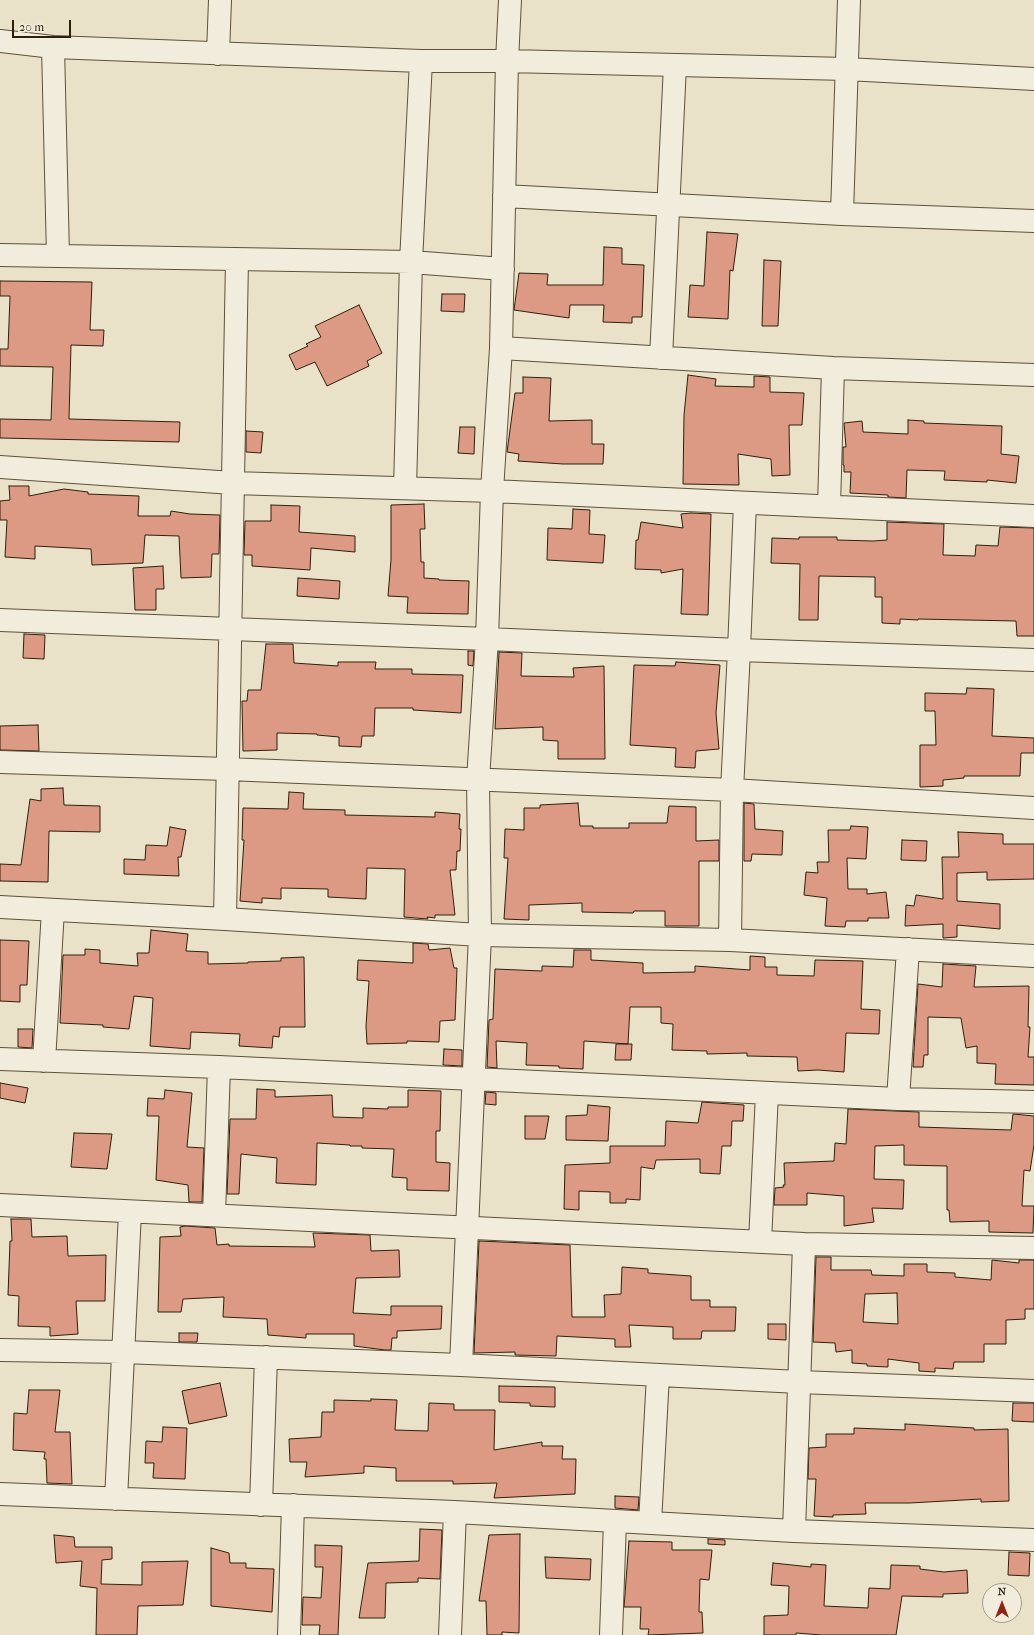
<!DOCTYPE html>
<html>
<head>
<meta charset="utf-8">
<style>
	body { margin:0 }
	#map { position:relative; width:1034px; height:1635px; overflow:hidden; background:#eae2c8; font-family:"IM FELL French Canon",serif }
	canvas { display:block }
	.north { position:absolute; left:982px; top:1583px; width:40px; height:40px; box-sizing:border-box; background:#f1ecdb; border:1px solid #a39a88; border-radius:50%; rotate:0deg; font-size:11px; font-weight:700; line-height:16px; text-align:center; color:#2e1f0b }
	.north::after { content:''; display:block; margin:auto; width:14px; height:18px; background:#8f2418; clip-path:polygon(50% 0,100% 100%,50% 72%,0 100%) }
	.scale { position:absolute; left:12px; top:20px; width:59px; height:18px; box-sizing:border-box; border:2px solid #2e1f0b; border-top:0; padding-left:5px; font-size:12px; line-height:14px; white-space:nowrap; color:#2e1f0b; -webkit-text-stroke:3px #f1ecdb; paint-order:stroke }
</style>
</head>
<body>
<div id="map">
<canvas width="1034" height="1635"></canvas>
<div class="north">N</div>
<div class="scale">20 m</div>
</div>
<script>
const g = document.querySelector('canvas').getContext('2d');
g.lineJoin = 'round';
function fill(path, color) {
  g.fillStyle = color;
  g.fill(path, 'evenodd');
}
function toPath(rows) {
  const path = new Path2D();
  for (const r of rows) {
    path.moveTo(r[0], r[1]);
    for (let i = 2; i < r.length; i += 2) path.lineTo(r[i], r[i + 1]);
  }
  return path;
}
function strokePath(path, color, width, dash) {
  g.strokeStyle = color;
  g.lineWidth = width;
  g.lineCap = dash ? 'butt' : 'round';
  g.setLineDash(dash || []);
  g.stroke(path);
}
const building = toPath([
	[707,232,738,234,733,271,730,270,728,319,688,317,690,285,704,286,707,232],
	[604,247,622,248,622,264,644,265,642,317,632,317,632,323,603,322,604,305,570,305,569,318,514,310,519,273,548,274,547,285,603,285,604,247],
	[764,260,781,261,778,326,762,326,764,260],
	[0,281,92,282,90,330,104,330,103,346,71,345,69,419,180,422,179,442,0,438,0,419,51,420,53,367,0,366,0,349,8,349,10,296,0,296,0,281],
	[442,294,465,294,464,312,441,311,442,294],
	[359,305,382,353,367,361,369,366,327,386,315,362,296,370,289,355,308,346,306,344,321,337,315,326,359,305],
	[688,375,716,379,715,386,754,387,754,376,770,377,770,392,804,393,802,425,789,425,790,475,772,476,771,459,738,454,739,485,683,484,684,415,688,375],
	[523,377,551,378,549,421,592,420,592,444,604,444,603,464,563,464,518,461,519,454,507,452,515,393,523,393,523,377],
	[908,420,924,421,924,423,1002,426,1001,454,1019,456,1016,483,987,480,987,482,944,480,945,471,907,470,906,498,888,497,888,495,850,493,851,472,844,472,844,465,843,465,843,447,846,447,844,423,862,421,863,432,908,434,908,420],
	[460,427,475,427,474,454,458,453,460,427],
	[246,431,263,432,261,453,246,452,246,431],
	[9,486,29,486,29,496,64,489,88,492,88,494,139,496,138,516,170,516,171,511,190,514,220,515,219,554,212,554,211,577,181,578,179,536,145,535,143,563,92,565,91,549,35,546,35,559,5,557,7,520,0,520,0,501,10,500,9,486],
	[424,504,425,529,420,529,421,562,424,562,424,578,439,579,439,580,469,581,468,614,407,613,408,597,388,596,391,560,391,505,424,504],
	[271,505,300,506,299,532,355,536,355,552,311,548,310,570,252,566,252,555,244,555,245,521,271,521,271,505],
	[573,509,590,510,589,534,605,535,603,563,547,560,548,528,572,529,573,509],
	[691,513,711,514,708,615,681,614,683,569,661,573,661,570,635,569,636,540,638,540,641,522,683,528,681,514,691,513],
	[887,522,944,524,943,555,975,556,976,545,998,546,1000,527,1034,528,1034,636,1017,636,1016,621,918,619,918,620,900,619,900,624,882,623,882,597,875,597,875,577,819,576,818,620,799,620,800,564,771,563,772,538,799,539,799,537,837,537,837,540,873,541,887,540,887,522],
	[163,566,164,589,156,589,156,610,135,610,133,568,163,566],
	[298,578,340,581,339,599,297,596,298,578],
	[24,634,45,635,44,659,23,658,24,634],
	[266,644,293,644,294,663,338,666,338,662,376,662,375,669,412,669,412,674,463,675,461,713,413,710,413,708,375,708,374,736,362,736,361,747,339,746,339,737,317,735,317,734,277,733,277,750,243,751,242,701,247,701,248,690,261,690,266,644],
	[468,651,474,651,473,666,468,665,468,651],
	[499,652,522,653,521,676,574,677,573,668,604,666,605,759,558,759,558,741,543,740,543,727,495,729,499,652],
	[676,662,720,665,716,713,719,749,696,751,695,768,675,767,676,748,630,745,634,665,675,666,676,662],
	[967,688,994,689,992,736,1034,738,1034,753,1021,753,1020,776,964,776,964,778,943,780,943,786,920,787,920,745,936,745,935,711,925,711,925,693,966,694,967,688],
	[38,725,39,751,0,750,0,726,38,725],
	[63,788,64,805,100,806,100,832,49,831,48,882,0,881,0,864,21,865,30,799,41,801,41,789,63,788],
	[289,792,304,793,303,809,345,810,345,815,435,817,435,812,460,814,459,829,461,829,460,851,457,851,456,870,450,870,455,915,435,915,435,918,427,917,428,919,404,917,405,869,367,868,366,899,328,897,328,889,281,888,281,899,262,898,262,903,240,901,244,840,242,840,243,808,288,809,289,792],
	[578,803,580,826,593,826,593,828,629,828,629,823,667,823,669,806,696,807,696,841,719,840,719,861,699,861,699,926,665,926,665,911,634,911,633,913,582,912,582,903,529,905,529,920,504,919,508,858,504,858,505,829,524,830,524,808,540,808,540,805,578,803],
	[744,803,754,804,755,829,783,831,782,855,752,854,751,861,744,861,744,803],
	[851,826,868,827,866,859,847,858,848,889,867,889,867,894,886,892,889,918,868,918,868,921,846,921,845,927,825,926,827,898,804,895,806,872,818,873,817,862,829,862,828,830,850,830,851,826],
	[170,827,186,830,181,857,178,857,179,876,124,874,124,859,145,860,146,845,167,846,170,827],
	[958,832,1003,834,1003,844,1034,844,1034,879,987,880,987,872,957,873,957,901,1000,904,1000,929,957,925,957,937,943,938,943,924,905,926,906,905,914,906,916,895,943,899,942,857,959,857,958,832],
	[902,840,927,841,926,861,901,860,902,840],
	[151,930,188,934,186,951,208,952,208,964,248,963,248,962,281,961,281,958,304,957,305,1027,280,1027,279,1037,273,1036,272,1048,239,1046,240,1034,191,1032,190,1049,150,1046,153,998,134,996,129,1029,103,1027,103,1025,60,1023,63,955,85,955,85,949,100,950,100,963,138,966,137,953,149,953,151,930],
	[0,940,29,941,27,985,20,985,20,1002,0,1001,0,940],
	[413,943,428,944,429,950,450,948,454,968,457,968,455,1020,440,1021,439,1042,407,1041,407,1043,367,1044,366,1026,369,981,357,980,358,960,413,963,413,943],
	[574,950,591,950,591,960,643,963,643,973,695,972,695,966,750,970,750,956,765,957,765,967,777,967,777,975,814,976,815,960,863,961,861,1009,880,1010,879,1034,846,1033,844,1072,818,1070,798,1071,797,1057,747,1056,747,1053,707,1054,707,1051,672,1050,673,1024,661,1023,661,1007,630,1007,628,1044,632,1044,631,1060,615,1060,616,1044,628,1044,584,1041,583,1069,559,1068,559,1066,526,1065,527,1043,496,1041,497,1068,487,1067,489,1020,493,1019,495,969,542,971,542,966,573,967,574,950],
	[943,964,976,966,974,987,1029,986,1028,1027,1030,1027,1028,1057,1034,1057,1034,1085,995,1084,996,1064,977,1063,977,1046,966,1048,961,1018,928,1017,928,1055,924,1055,923,1067,913,1067,918,984,942,987,943,964],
	[18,1029,33,1029,32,1048,18,1047,18,1029],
	[444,1049,462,1050,462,1066,443,1065,444,1049],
	[0,1083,28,1088,25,1103,0,1098,0,1083],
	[257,1089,275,1090,275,1097,332,1095,333,1117,363,1118,363,1108,388,1109,388,1107,408,1107,408,1090,441,1091,440,1131,436,1131,436,1162,450,1163,449,1191,407,1190,407,1178,392,1177,394,1149,362,1148,362,1146,350,1146,350,1145,317,1143,316,1185,276,1183,277,1158,241,1154,239,1194,227,1194,230,1119,256,1119,257,1089],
	[165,1090,192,1093,187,1147,204,1148,202,1202,189,1202,188,1185,156,1180,159,1116,147,1116,148,1098,164,1099,165,1090],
	[486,1092,496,1093,496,1105,485,1104,486,1092],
	[702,1102,744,1105,743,1121,732,1121,731,1146,722,1146,720,1174,700,1173,700,1159,656,1160,654,1169,641,1167,640,1200,626,1199,626,1203,610,1203,610,1192,579,1191,579,1210,564,1209,565,1165,610,1163,610,1146,665,1146,666,1121,698,1123,702,1102],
	[588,1105,610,1107,608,1141,566,1140,566,1116,587,1115,588,1105],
	[848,1109,919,1112,919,1127,1011,1130,1013,1114,1034,1116,1034,1145,1030,1171,1024,1170,1022,1206,1034,1206,1033,1233,989,1232,989,1221,950,1222,949,1210,947,1210,947,1166,904,1165,904,1145,875,1146,874,1179,904,1180,903,1209,872,1208,874,1222,844,1226,844,1196,807,1193,807,1205,774,1205,775,1188,784,1187,783,1185,785,1185,784,1163,834,1161,835,1143,846,1144,848,1109],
	[525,1116,549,1116,545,1139,525,1139,525,1116],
	[74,1133,112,1134,107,1169,71,1167,74,1133],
	[11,1219,31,1219,32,1237,67,1236,68,1256,106,1255,105,1301,76,1301,78,1334,50,1336,50,1327,18,1326,19,1296,8,1295,10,1241,12,1241,11,1219],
	[185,1226,215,1228,217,1245,229,1244,229,1246,315,1247,313,1233,370,1235,371,1251,399,1250,400,1277,356,1278,353,1313,391,1315,391,1306,442,1306,441,1329,397,1331,397,1338,392,1338,391,1350,385,1350,354,1346,354,1334,306,1334,306,1338,268,1335,267,1319,223,1317,224,1297,183,1299,181,1312,158,1312,160,1237,181,1236,180,1227,185,1226],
	[479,1241,570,1245,572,1317,605,1317,604,1295,621,1294,622,1267,648,1269,648,1273,691,1276,691,1300,710,1300,710,1307,736,1307,735,1331,702,1331,701,1339,673,1339,673,1327,629,1325,631,1347,615,1347,615,1339,557,1336,556,1356,515,1355,515,1352,474,1353,479,1241],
	[816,1257,831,1257,831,1270,871,1270,872,1275,904,1276,904,1264,927,1264,927,1272,955,1273,955,1277,991,1280,992,1260,1019,1263,1019,1260,1034,1260,1034,1309,1025,1309,1025,1319,1006,1320,1006,1344,984,1344,984,1362,954,1362,953,1369,935,1368,935,1372,919,1371,919,1363,888,1359,888,1367,867,1366,867,1364,852,1363,852,1350,836,1352,835,1343,813,1342,816,1257],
	[897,1293,898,1324,863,1322,865,1294,897,1293],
	[768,1324,786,1324,786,1340,768,1339,768,1324],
	[179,1333,198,1333,197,1342,179,1342,179,1333],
	[220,1383,227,1416,189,1424,182,1391,220,1383],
	[499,1386,555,1387,555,1407,530,1406,530,1403,499,1402,499,1386],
	[29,1390,60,1390,55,1432,70,1432,72,1484,47,1483,46,1459,44,1459,45,1452,13,1450,14,1413,27,1414,29,1390],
	[371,1399,397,1400,395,1430,428,1431,429,1403,454,1404,454,1410,495,1410,494,1450,542,1442,542,1446,563,1446,562,1459,576,1459,575,1494,494,1498,497,1483,453,1484,453,1481,396,1481,396,1468,364,1466,364,1473,305,1477,307,1462,290,1462,289,1439,321,1437,322,1412,334,1412,334,1400,371,1401,371,1399],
	[1013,1403,1034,1403,1034,1422,1012,1421,1013,1403],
	[905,1424,974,1428,974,1430,1008,1429,1009,1501,981,1502,981,1499,910,1503,865,1503,866,1514,833,1515,833,1517,814,1516,816,1479,808,1479,809,1448,826,1447,826,1434,854,1434,854,1428,905,1430,905,1424],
	[163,1427,187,1428,185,1479,153,1478,154,1463,145,1463,146,1441,162,1442,163,1427],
	[615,1496,639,1497,638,1510,615,1508,615,1496],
	[420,1529,442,1530,440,1579,418,1578,418,1582,386,1583,385,1618,359,1618,368,1563,419,1561,420,1529],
	[520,1534,519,1633,502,1632,502,1635,487,1635,486,1601,479,1601,489,1535,520,1534],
	[54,1535,74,1537,75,1547,112,1547,112,1559,102,1560,101,1584,142,1585,142,1562,188,1561,183,1605,138,1606,137,1635,96,1635,97,1588,80,1586,82,1561,56,1563,54,1535],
	[708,1539,725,1540,725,1545,708,1544,708,1539],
	[629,1541,672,1542,672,1550,712,1550,709,1580,700,1579,699,1612,702,1612,703,1633,648,1635,649,1629,640,1629,641,1607,624,1607,629,1541],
	[315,1545,342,1546,338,1635,319,1635,320,1625,302,1625,303,1597,321,1598,323,1567,315,1567,315,1545],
	[211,1548,229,1553,230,1563,246,1563,246,1568,274,1569,272,1612,211,1606,211,1548],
	[1009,1552,1030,1553,1029,1576,1008,1575,1009,1552],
	[545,1557,591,1559,590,1580,546,1578,545,1557],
	[773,1563,811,1567,811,1564,826,1565,824,1606,868,1608,869,1588,890,1589,891,1565,920,1566,920,1569,944,1572,967,1570,968,1593,943,1594,943,1597,902,1596,896,1635,822,1635,796,1633,796,1635,764,1635,764,1616,788,1615,789,1586,771,1585,773,1563]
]);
fill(building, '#dc9a84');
strokePath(building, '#2e1f0b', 1);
const minor = toPath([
	[0,41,53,47,421,61,507,61,847,69,1034,79],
	[53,47,58,256],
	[218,54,220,0],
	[504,196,842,214,1034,221],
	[842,214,849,0],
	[0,255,411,262,503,269],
	[501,348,833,368,1034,375],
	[661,358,675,65],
	[0,467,233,483,492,491,1034,516],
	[405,488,411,262,421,61],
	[829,506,833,368],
	[0,620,487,639,739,650,1034,660],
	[0,762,227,769,732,790,1034,808],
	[0,907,225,919,480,935,730,940,1034,956],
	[225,919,237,260],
	[730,940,732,790,739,650,745,503],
	[0,1059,219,1067,898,1099,1034,1102],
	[44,1061,53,910],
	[898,1099,908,949],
	[0,1205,804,1244,1034,1248],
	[214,1215,219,1067],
	[760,1242,767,1093],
	[0,1350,123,1352,461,1365,799,1382,1034,1391],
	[461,1365,480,935,478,780,487,639,492,491,501,348,507,61,510,0],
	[0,1494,455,1512,794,1531,1034,1540],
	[116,1499,130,1212],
	[261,1505,266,1357],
	[650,1523,658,1375],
	[794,1531,804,1244],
	[289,1635,293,1505],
	[450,1635,455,1512],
	[611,1635,615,1521]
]);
strokePath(minor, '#5d503a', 24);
strokePath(minor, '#f1ecdb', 22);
</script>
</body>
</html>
